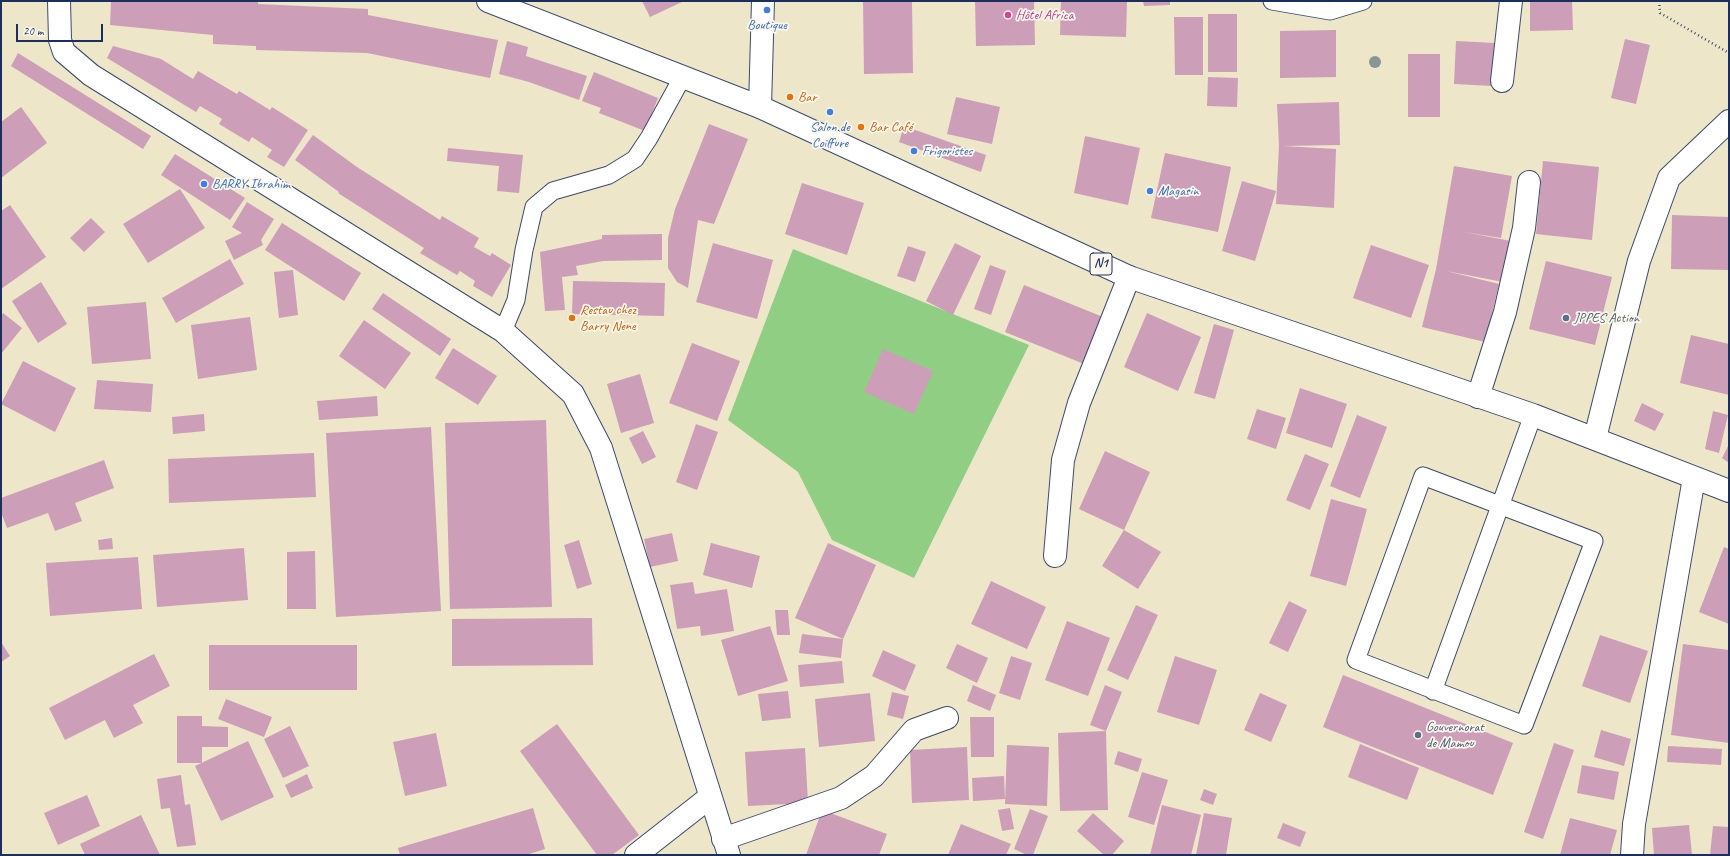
<!DOCTYPE html>
<html>
<head>
<meta charset="utf-8">
<style>
	body { margin:0 }
	#map { position:relative; width:1730px; height:856px; overflow:hidden; background:#ede6c9; font-family:Caveat,sans-serif }
	canvas { display:block }
	.frame { position:absolute; inset:0; border:2px solid #1b2f5e; pointer-events:none }
	.scale { position:absolute; left:16px; top:24px; width:87px; height:18px; box-sizing:border-box; border:2px solid #1b2f5e; border-top:0; padding-left:5px; font-size:12px; line-height:14px; white-space:nowrap; color:#1b2f5e; -webkit-text-stroke:3px #fbf7ec; paint-order:stroke }
</style>
</head>
<body>
<div id="map">
<canvas width="1730" height="856"></canvas>
<div class="frame"></div>
<div class="scale">20 m</div>
</div>
<script>
const g = document.querySelector('canvas').getContext('2d');
g.lineJoin = 'round';
function fill(path, color) {
  g.fillStyle = color;
  g.fill(path, 'evenodd');
}
function toPath(rows) {
  const path = new Path2D();
  for (const r of rows) {
    path.moveTo(r[0], r[1]);
    for (let i = 2; i < r.length; i += 2) path.lineTo(r[i], r[i + 1]);
  }
  return path;
}
function strokePath(path, color, width, dash) {
  g.strokeStyle = color;
  g.lineWidth = width;
  g.lineCap = dash ? 'butt' : 'round';
  g.setLineDash(dash || []);
  g.stroke(path);
}
function write(font, color, halo, rows, align = 'center') {
  g.font = font + ' Caveat,sans-serif';
  g.lineWidth = 3.5;
  g.setLineDash([]);
  g.textBaseline = 'middle';
  g.strokeStyle = halo;
  g.fillStyle = color;
  for (const [text, x, y, turn = 0] of rows) {
    g.save();
    g.translate(x, y);
    g.rotate((+turn || 0) * Math.PI / 180);
    g.textAlign = isNaN(turn) ? turn : align;
    if (halo) g.strokeText(text, 0, 0);
    g.fillText(text, 0, 0);
    g.restore();
  }
}
fill(toPath([
	[793,249,1029,345,914,578,832,540,798,472,728,420]
]), '#90ce84');
fill(toPath([
	[111,1,258,1,258,4,368,9,368,15,498,40,490,78,367,53,256,50,256,46,213,44,213,35,110,25],
	[642,1,684,1,650,17],
	[863,1,912,1,913,73,864,74],
	[975,1,1034,1,1035,45,976,46],
	[1061,1,1127,1,1126,37,1060,35],
	[1143,1,1170,1,1170,5,1144,6],
	[1572,1,1573,30,1530,31,1530,2],
	[1208,14,1237,14,1237,72,1208,72],
	[1174,17,1203,17,1203,75,1175,75],
	[1336,30,1336,77,1280,78,1280,31],
	[1625,39,1650,45,1636,104,1611,98],
	[507,41,528,47,526,56,587,76,579,100,529,82,499,74],
	[1456,41,1495,43,1493,86,1454,84],
	[113,46,161,59,193,79,198,71,237,94,239,91,270,110,272,107,308,130,284,167,267,157,272,150,252,137,249,142,219,124,222,119,200,106,196,112,107,58],
	[18,53,151,136,143,149,11,66],
	[1408,54,1440,54,1440,117,1408,117],
	[594,72,658,98,645,131,599,113,601,108,582,101],
	[1208,77,1238,78,1237,107,1207,106],
	[956,97,1000,107,992,144,947,134],
	[1339,102,1340,145,1283,146,1336,149,1334,208,1276,204,1279,146,1277,104],
	[21,107,47,143,1,178,1,122],
	[709,124,748,139,714,224,698,220,688,288,677,282,668,268,668,238,675,209],
	[904,126,986,155,981,172,899,142],
	[313,135,357,167,440,220,442,216,479,238,474,247,490,256,492,253,511,265,492,297,473,286,475,281,460,271,457,275,420,253,424,248,338,193,339,192,295,160],
	[1085,136,1140,148,1128,205,1074,193],
	[448,148,523,155,519,193,497,191,499,166,447,161],
	[1165,153,1231,167,1218,232,1151,218],
	[175,154,245,198,230,220,161,175],
	[1543,161,1599,167,1592,240,1536,234],
	[1454,166,1512,176,1501,238,1464,232,1511,241,1503,282,1446,271,1499,284,1485,342,1422,327,1436,269],
	[1242,181,1276,191,1255,261,1222,251],
	[802,183,864,203,847,255,785,234],
	[180,189,205,228,148,263,123,224],
	[247,202,274,219,261,240,263,245,234,260,225,241,242,233,232,227],
	[10,205,46,257,1,289,1,211],
	[1672,215,1729,217,1729,270,1671,269],
	[91,218,105,232,84,252,70,238],
	[282,223,361,273,344,301,265,250],
	[662,234,662,260,603,261,576,266,578,275,562,277,565,310,545,311,540,252,602,239,602,235],
	[713,243,773,260,757,319,696,302],
	[955,243,981,256,953,315,926,301],
	[1371,245,1429,265,1411,318,1353,298],
	[908,246,926,252,915,282,897,276],
	[230,259,244,284,176,323,162,298],
	[1546,261,1612,277,1595,345,1529,329],
	[990,265,1006,271,991,315,974,309],
	[293,270,298,315,279,318,274,272],
	[573,281,665,283,664,316,572,314],
	[41,282,67,324,38,343,12,301],
	[1024,285,1108,319,1089,366,1005,332],
	[383,293,451,339,440,356,372,309],
	[146,302,151,359,92,364,87,307],
	[3,313,22,328,1,354,1,316],
	[1147,313,1201,337,1178,391,1124,367],
	[250,317,257,370,198,379,191,325],
	[364,320,411,353,385,389,339,356],
	[1214,324,1234,330,1215,399,1194,393],
	[1691,335,1729,344,1729,395,1680,383],
	[692,343,740,361,717,421,669,403],
	[453,348,497,376,478,405,435,378],
	[883,349,933,371,914,414,864,392],
	[23,361,76,388,55,432,1,404],
	[640,374,654,423,621,433,607,384],
	[97,380,153,384,151,412,94,409],
	[1300,388,1347,404,1332,448,1286,433],
	[377,396,378,416,319,420,317,401],
	[1642,403,1664,414,1655,431,1634,421],
	[1257,409,1286,418,1276,449,1247,439],
	[1713,411,1728,415,1719,453,1705,449],
	[204,414,205,431,173,434,172,417],
	[1357,415,1387,427,1360,498,1330,486],
	[546,420,552,607,450,609,445,423],
	[696,424,718,432,697,490,676,482],
	[431,427,441,611,336,617,326,433],
	[643,431,656,457,642,464,629,438],
	[1729,444,1729,463,1722,458],
	[1105,451,1150,472,1124,530,1079,509],
	[314,453,316,497,169,503,168,459],
	[1305,454,1329,464,1310,510,1286,500],
	[104,460,114,488,75,503,82,521,55,531,48,513,7,528,1,512,1,498],
	[1331,499,1367,509,1346,586,1310,576],
	[1124,530,1161,552,1138,589,1102,566],
	[672,533,678,561,650,567,644,539],
	[112,538,113,549,99,550,98,540],
	[579,540,592,584,577,589,564,545],
	[711,543,760,556,752,588,703,575],
	[828,543,876,565,843,639,841,658,799,653,802,634,843,639,795,618],
	[1724,547,1729,549,1729,624,1699,612],
	[244,548,248,600,157,607,153,555],
	[315,551,316,609,287,609,287,552],
	[138,557,142,609,50,616,46,563],
	[991,581,1046,607,1027,649,971,624],
	[693,582,695,594,727,589,734,631,701,636,700,626,677,629,670,585],
	[1289,601,1307,610,1288,652,1269,643],
	[1136,605,1158,615,1128,680,1107,670],
	[775,610,788,610,790,635,777,635],
	[592,618,593,665,452,666,452,619],
	[1067,621,1110,638,1088,696,1045,680],
	[770,626,788,681,738,696,721,640],
	[1600,635,1648,651,1630,703,1582,686],
	[1,642,10,656,1,662],
	[957,644,988,658,977,683,946,668],
	[1683,644,1729,650,1729,743,1671,735],
	[209,645,357,645,357,690,209,690],
	[883,650,916,665,905,691,872,676],
	[154,654,170,686,133,705,143,723,114,738,105,720,65,740,49,708],
	[1011,656,1032,663,1020,700,999,693],
	[1175,656,1217,670,1199,725,1157,712],
	[842,661,844,683,800,687,798,665],
	[1343,675,1513,743,1493,795,1323,727],
	[973,685,996,695,990,711,967,701],
	[1105,685,1122,692,1106,731,1108,810,1060,811,1058,733,1106,731,1090,725],
	[788,691,791,718,762,721,758,694],
	[892,692,909,696,903,719,887,715],
	[870,693,875,741,819,747,815,699],
	[1260,693,1287,705,1271,742,1244,730],
	[226,699,272,717,264,737,218,719],
	[177,716,202,716,202,726,228,727,228,747,202,747,202,763,177,763],
	[970,717,994,717,994,757,971,757],
	[557,724,639,835,612,855,597,855,520,751],
	[290,726,309,766,283,778,264,739],
	[1601,730,1631,739,1624,766,1594,757],
	[436,733,447,786,405,796,393,742],
	[248,741,274,797,221,821,195,766],
	[1554,743,1574,750,1543,839,1524,832],
	[1360,744,1419,768,1407,800,1348,777],
	[1007,745,1049,747,1047,806,1005,804],
	[1668,746,1722,749,1721,765,1667,762],
	[967,747,969,800,912,803,910,750],
	[805,748,808,803,748,806,745,752],
	[1118,751,1142,759,1138,772,1114,764],
	[1582,765,1619,772,1614,800,1577,793],
	[1142,772,1168,780,1154,825,1128,817],
	[307,774,313,788,291,798,285,785],
	[181,775,185,805,190,804,196,845,177,847,170,808,161,809,157,779],
	[1004,776,1005,799,973,801,972,778],
	[1204,789,1217,794,1213,805,1200,800],
	[87,795,100,826,58,845,44,813],
	[1162,805,1201,815,1191,855,1150,855],
	[533,808,545,849,526,855,400,855,398,848],
	[1010,808,1014,829,1002,831,998,810],
	[1030,809,1048,816,1033,855,1027,855,1014,849],
	[822,810,887,834,879,855,806,855],
	[1093,813,1124,841,1112,855,1104,855,1077,831],
	[1204,813,1232,818,1226,855,1196,855],
	[141,815,160,855,85,855,80,844],
	[1570,818,1617,830,1610,855,1560,855],
	[1283,823,1306,832,1300,847,1277,838],
	[961,824,1011,844,1006,855,948,855],
	[1689,825,1692,855,1654,855,1652,828],
	[1713,826,1729,827,1729,855,1710,855]
]), '#cd9eb8');
const service = toPath([
	[1272,1,1330,11,1363,1],
	[503,331,516,300,524,250,534,207,553,191,609,175,635,159,649,138,682,78],
	[1423,476,1594,541,1524,725,1356,660,1423,476],
	[1433,691,1533,415]
]);
const minor = toPath([
	[59,1,60,40,64,52,91,75,503,331,573,394,601,448,729,855],
	[1502,81,1511,1],
	[760,107,763,1],
	[1478,397,1505,312,1524,228,1529,182],
	[1595,438,1639,261,1669,178,1729,121],
	[1055,556,1063,460,1079,403,1129,277],
	[723,839,841,798,874,776,914,730,947,718],
	[636,855,710,797],
	[1632,855,1634,824,1694,478]
]);
const trunk = toPath([
	[488,1,760,107,1129,277,1533,415,1729,491]
]);
strokePath(service, '#3a4a6e', 19);
strokePath(minor, '#3a4a6e', 24);
strokePath(trunk, '#3a4a6e', 24);
strokePath(toPath([
	[1659,1,1660,13,1729,53]
]), '#3a4a6e', 2.5, [1, 3]);
strokePath(service, '#fff', 17);
strokePath(minor, '#fff', 22);
strokePath(trunk, '#fff', 22);
g.fillStyle = '#899794';
for (const [x, y] of [
	[1375,62]
]) {
  g.beginPath();
  g.arc(x, y, 6, 0, 2 * Math.PI);
  g.fill();
}
for (const [x, y, r, color] of [
	[767,10,4,"#3f7fe0"],
	[1008,15,4,"#d1479c"],
	[790,97,4,"#e8710a"],
	[830,112,4,"#3f7fe0"],
	[861,127,4,"#e8710a"],
	[914,151,4,"#3f7fe0"],
	[204,184,4,"#3f7fe0"],
	[1150,191,4,"#3f7fe0"],
	[572,318,4,"#e8710a"],
	[1566,318,4,"#5c6f8a"],
	[1418,735,4,"#5c6f8a"]
]) {
  const dot = new Path2D();
  dot.arc(x, y, r, 0, 2 * Math.PI);
  g.fillStyle = color;
  g.fill(dot);
  strokePath(dot, '#fbf7ec', 1.5);
}
for (const [x, y, w] of [
	[1101,264,22]
]) {
  const box = new Path2D();
  box.roundRect(x - w / 2, y - 11, w, 22, 3);
  g.fillStyle = '#fbf7ec';
  g.fill(box);
  strokePath(box, '#1b2f5e', 1);
}
write('bold 13px', '#1b2f5e', null, [
	["N1",1101,264]
]);
write('14px', '#b23c85', '#fbf7ec', [
	["Hôtel Africa",1016,15]
], 'left');
write('14px', '#366cbe', '#fbf7ec', [
	["Boutique",767,25,"center"],
	["Salon de",830,127,"center"],
	["Coiffure",830,143,"center"],
	["Frigoristes",922,151],
	["BARRY Ibrahim",212,184],
	["Magasin",1158,191]
], 'left');
write('14px', '#c56008', '#fbf7ec', [
	["Bar",798,97],
	["Bar Café",869,127],
	["Restau chez",580,310],
	["Barry Nene",580,326]
], 'left');
write('14px', '#4e5e75', '#fbf7ec', [
	["JPPES Action",1574,318],
	["Gouvernorat",1426,727],
	["de Mamou",1426,743]
], 'left');
</script>
</body>
</html>
